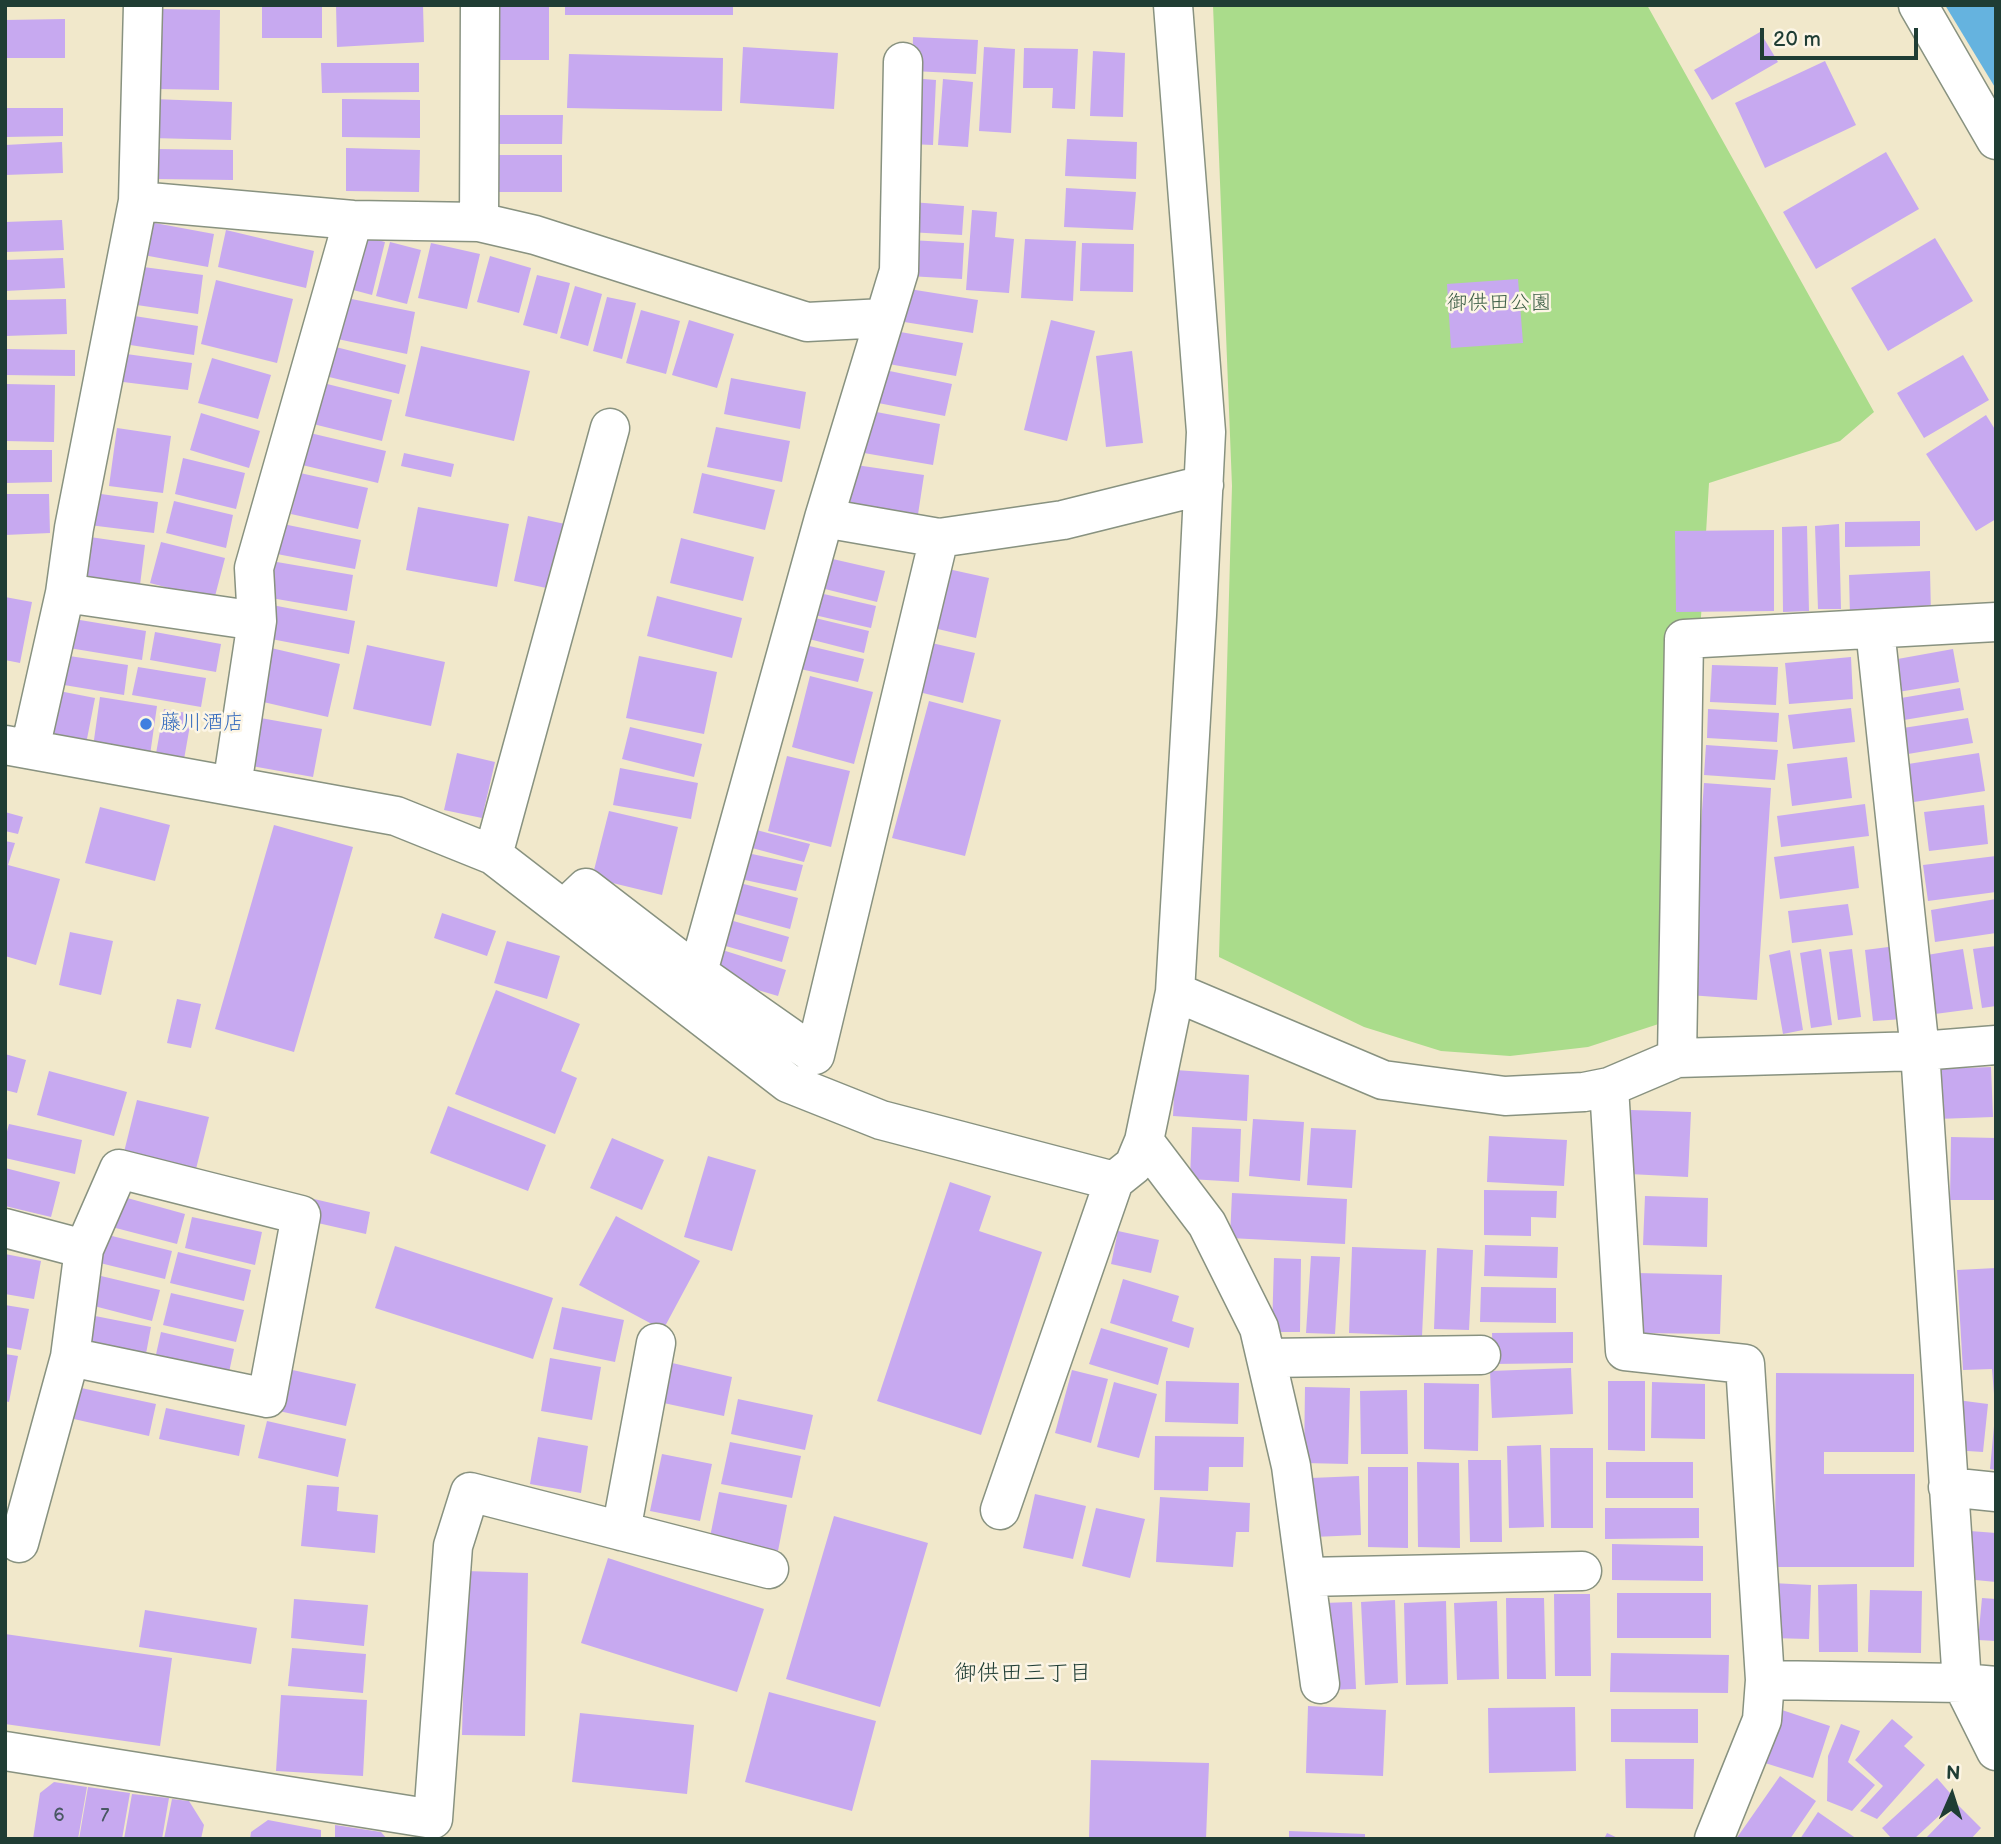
<!DOCTYPE html>
<html>
<head>
<meta charset="utf-8">
<style>
	body { margin:0 }
	#map { position:relative; width:2001px; height:1844px; overflow:hidden; background:#f1e8cb; font-family:"Balsamiq Sans",sans-serif }
	canvas { display:block }
	.frame { position:absolute; inset:0; border:7px solid #1f3d34; pointer-events:none }
	.north { position:absolute; left:1917px; top:1760px; width:70px; height:70px; -webkit-text-stroke:5px #fcf5e5; paint-order:stroke; rotate:3deg; font-size:19px; font-weight:700; line-height:28px; text-align:center; color:#1f3d34 }
	.north::after { content:''; display:block; margin:auto; width:24px; height:32px; background:#1f3d34; clip-path:polygon(50% 0,100% 100%,50% 72%,0 100%) }
	.scale { position:absolute; left:1760px; top:28px; width:158px; height:32px; box-sizing:border-box; border:4px solid #1f3d34; border-top:0; padding-left:9px; font-size:21px; line-height:24px; white-space:nowrap; color:#1f3d34; -webkit-text-stroke:5px #fcf5e5; paint-order:stroke }
</style>
</head>
<body>
<div id="map">
<canvas width="2001" height="1844"></canvas>
<div class="frame"></div>
<div class="north">N</div>
<div class="scale">20 m</div>
</div>
<script>
const g = document.querySelector('canvas').getContext('2d');
g.lineJoin = 'round';
function fill(path, color) {
  g.fillStyle = color;
  g.fill(path, 'evenodd');
}
function toPath(rows) {
  const path = new Path2D();
  for (const r of rows) {
    path.moveTo(r[0], r[1]);
    for (let i = 2; i < r.length; i += 2) path.lineTo(r[i], r[i + 1]);
  }
  return path;
}
function strokePath(path, color, width, dash) {
  g.strokeStyle = color;
  g.lineWidth = width;
  g.lineCap = dash ? 'butt' : 'round';
  g.setLineDash(dash || []);
  g.stroke(path);
}
function write(font, color, halo, rows, align = 'center') {
  g.font = font + ' "Balsamiq Sans","Klee One",sans-serif';
  g.lineWidth = 5;
  g.setLineDash([]);
  g.textBaseline = 'middle';
  g.strokeStyle = halo;
  g.fillStyle = color;
  for (const [text, x, y, turn = 0] of rows) {
    g.save();
    g.translate(x, y);
    g.rotate((+turn || 0) * Math.PI / 180);
    g.textAlign = isNaN(turn) ? turn : align;
    if (halo) g.strokeText(text, 0, 0);
    g.fillText(text, 0, 0);
    g.restore();
  }
}
fill(toPath([
	[1213,5,1647,5,1874,412,1840,441,1709,483,1677,1018,1588,1047,1510,1056,1441,1051,1364,1027,1219,957,1232,486]
]), '#aadc8b');
fill(toPath([
	[1945,5,1996,5,1996,89]
]), '#65b3df');
fill(toPath([
	[262,5,322,5,322,38,262,38],
	[336,5,423,5,424,42,337,47],
	[494,5,549,5,549,60,494,60],
	[565,5,733,5,733,15,565,15],
	[157,9,220,10,219,90,156,89],
	[65,19,65,58,5,58,5,20],
	[1760,32,1778,62,1712,100,1694,70],
	[913,37,978,40,976,74,912,71],
	[743,47,838,53,834,109,740,103],
	[984,47,1015,49,1011,133,979,131],
	[1024,48,1078,49,1075,109,1052,108,1053,88,1023,88],
	[1093,51,1125,53,1123,117,1090,116],
	[569,54,723,58,722,111,567,108],
	[1825,61,1856,125,1765,168,1735,103],
	[321,63,419,63,419,92,322,93],
	[911,78,936,80,933,145,909,144],
	[943,79,973,82,968,147,938,145],
	[153,99,232,102,231,140,151,138],
	[342,99,420,100,420,138,342,137],
	[5,108,63,108,63,136,5,137],
	[497,115,563,115,562,144,497,144],
	[1067,139,1137,142,1136,179,1065,176],
	[62,142,63,173,5,175,5,145],
	[346,148,420,150,419,192,346,191],
	[155,149,233,150,233,180,155,179],
	[1886,152,1919,209,1816,269,1783,212],
	[492,155,562,155,562,192,493,192],
	[1066,188,1136,192,1133,230,1064,227],
	[911,202,964,206,962,235,908,232],
	[972,210,997,212,995,237,1014,239,1009,293,966,290],
	[62,220,64,250,5,252,5,222],
	[144,221,214,234,208,267,138,254],
	[226,230,314,251,306,288,218,267],
	[355,234,385,242,372,295,342,287],
	[1935,238,1973,301,1888,351,1851,288],
	[1025,239,1076,241,1073,301,1021,298],
	[910,240,964,243,962,279,908,276],
	[390,242,421,250,407,304,376,296],
	[431,243,480,254,467,309,418,298],
	[1082,243,1134,244,1133,292,1080,291],
	[490,256,531,268,519,313,477,302],
	[63,258,65,288,5,291,5,260],
	[136,266,203,275,198,314,130,304],
	[537,275,570,283,557,334,523,325],
	[1518,279,1523,343,1451,348,1447,284],
	[216,280,293,299,277,363,201,344],
	[575,286,602,294,588,346,560,338],
	[903,288,978,300,973,333,898,321],
	[342,297,415,312,407,354,333,338],
	[607,297,636,303,622,359,593,351],
	[66,299,67,334,5,336,5,300],
	[641,310,680,321,666,374,626,363],
	[128,315,198,326,194,355,124,344],
	[689,320,734,334,717,388,672,375],
	[1051,320,1095,331,1067,441,1024,430],
	[889,330,963,343,956,376,883,363],
	[332,346,406,365,399,394,325,376],
	[421,346,530,371,514,441,405,416],
	[5,349,75,350,75,376,5,375],
	[1132,351,1143,443,1106,447,1096,356],
	[119,353,192,363,188,390,115,381],
	[1963,355,1989,400,1924,438,1897,393],
	[212,358,271,375,258,419,198,403],
	[880,369,952,384,945,416,873,402],
	[731,378,806,392,800,429,724,414],
	[323,383,392,400,382,441,313,424],
	[5,384,55,385,54,442,5,441],
	[871,411,940,424,933,465,864,453],
	[201,413,260,431,249,468,190,450],
	[1986,415,1996,431,1996,519,1976,531,1926,454],
	[716,427,790,441,782,482,707,467],
	[117,428,171,436,163,493,109,486],
	[310,433,386,451,378,483,302,465],
	[5,450,52,450,52,482,5,483],
	[404,453,454,464,451,477,401,466],
	[183,458,245,473,236,509,175,494],
	[856,465,924,475,917,521,849,510],
	[300,473,368,488,358,529,291,514],
	[702,473,775,490,765,530,693,513],
	[94,493,158,502,154,533,89,525],
	[5,494,49,494,50,533,5,535],
	[174,501,233,515,226,548,166,533],
	[418,507,509,524,497,587,406,570],
	[528,516,565,524,551,589,514,581],
	[1920,521,1920,546,1845,547,1845,522],
	[283,524,361,540,355,569,277,554],
	[1839,524,1841,609,1818,609,1815,526],
	[1807,526,1809,611,1783,612,1782,527],
	[1774,530,1774,611,1676,612,1675,531],
	[83,536,145,545,140,585,77,576],
	[681,538,754,557,743,601,670,583],
	[161,542,225,558,214,600,150,583],
	[824,557,885,571,877,602,817,587],
	[271,561,353,575,347,611,265,597],
	[939,567,989,578,976,638,925,626],
	[1930,571,1931,614,1850,617,1849,575],
	[815,592,876,606,871,628,810,614],
	[657,596,742,618,732,658,647,636],
	[5,597,32,602,20,663,5,660],
	[272,605,355,621,349,654,266,638],
	[811,617,869,631,864,653,805,638],
	[74,619,146,631,142,660,69,648],
	[155,632,221,644,216,672,150,660],
	[923,641,975,653,963,703,911,690],
	[801,644,864,659,858,682,796,668],
	[367,645,445,662,431,726,353,709],
	[271,648,340,664,328,717,259,701],
	[1953,649,1959,682,1898,692,1892,660],
	[63,655,128,665,124,695,58,684],
	[639,656,717,672,704,734,626,718],
	[1851,657,1853,699,1789,704,1785,663],
	[1712,665,1778,667,1776,705,1710,702],
	[138,667,206,678,201,707,132,695],
	[810,676,873,692,854,764,792,747],
	[1960,688,1964,710,1904,720,1901,698],
	[54,690,95,698,86,744,45,737],
	[100,697,157,706,150,755,93,747],
	[929,701,1001,720,965,856,892,838],
	[1851,708,1855,742,1793,749,1788,715],
	[164,709,192,714,183,765,155,759],
	[1708,709,1779,713,1777,742,1707,738],
	[255,717,322,729,313,777,246,765],
	[1968,718,1973,743,1908,754,1903,728],
	[630,727,702,744,694,777,622,759],
	[1706,745,1778,750,1775,780,1704,775],
	[457,753,495,762,482,818,444,810],
	[1979,753,1985,791,1914,802,1908,764],
	[787,756,850,771,831,847,768,831],
	[1847,757,1852,798,1792,806,1787,764],
	[620,768,698,783,691,819,613,805],
	[1704,783,1771,788,1757,1000,1689,995],
	[1865,804,1869,836,1781,847,1777,816],
	[1984,805,1988,844,1929,851,1924,812],
	[100,807,170,825,155,881,85,863],
	[609,811,678,827,662,895,592,878],
	[5,812,23,817,18,834,5,831],
	[274,825,353,847,294,1052,215,1029],
	[745,827,810,844,804,862,741,845],
	[5,841,15,843,8,865,60,879,36,965,5,956],
	[1854,846,1859,888,1780,899,1774,857],
	[738,851,803,865,796,891,731,877],
	[1996,856,1996,892,1928,901,1923,865],
	[732,881,798,898,790,929,724,911],
	[1996,899,1996,933,1935,942,1931,910],
	[1848,904,1853,935,1792,943,1788,911],
	[442,913,496,931,487,956,434,938],
	[723,918,789,937,782,962,715,943],
	[70,932,113,941,101,995,59,985],
	[507,941,560,956,547,999,494,983],
	[1896,946,1904,1019,1873,1021,1865,950],
	[1996,946,1996,1006,1982,1008,1973,949],
	[716,948,786,970,778,996,707,975],
	[1821,949,1832,1025,1811,1028,1800,953],
	[1852,949,1861,1017,1838,1020,1829,952],
	[1963,949,1973,1009,1935,1014,1927,955],
	[1790,950,1803,1030,1783,1034,1769,955],
	[496,990,580,1024,561,1071,577,1078,555,1134,455,1094],
	[177,999,201,1004,191,1048,167,1043],
	[5,1054,26,1060,17,1093,5,1090],
	[1991,1067,1993,1117,1937,1119,1936,1069],
	[1175,1070,1249,1075,1247,1121,1173,1116],
	[49,1071,127,1092,114,1136,37,1115],
	[137,1100,209,1117,196,1169,124,1152],
	[448,1106,546,1145,528,1191,430,1153],
	[1631,1110,1691,1112,1688,1177,1629,1174],
	[1253,1119,1304,1122,1300,1181,1249,1176],
	[9,1124,82,1140,75,1174,5,1158,5,1139],
	[1192,1127,1241,1129,1239,1182,1190,1179],
	[1311,1128,1356,1130,1352,1188,1307,1185],
	[1489,1136,1567,1140,1564,1186,1487,1182],
	[1951,1137,1996,1138,1996,1200,1950,1200],
	[612,1138,664,1160,642,1210,590,1188],
	[708,1156,756,1170,732,1251,684,1237],
	[5,1168,60,1182,51,1217,5,1206],
	[950,1182,991,1196,979,1231,1042,1252,981,1435,877,1401],
	[1484,1190,1557,1191,1556,1218,1531,1217,1531,1236,1484,1235],
	[1232,1193,1347,1199,1345,1244,1230,1238],
	[120,1196,185,1214,177,1244,112,1227],
	[1645,1196,1708,1198,1707,1247,1643,1245],
	[314,1199,370,1212,366,1234,309,1221],
	[616,1216,700,1261,663,1330,579,1285],
	[192,1217,262,1232,255,1265,185,1248],
	[1118,1231,1159,1240,1151,1273,1111,1264],
	[108,1235,172,1251,165,1279,100,1263],
	[1485,1245,1558,1247,1557,1278,1484,1276],
	[395,1246,553,1298,533,1359,375,1308],
	[1352,1247,1426,1250,1422,1336,1349,1333],
	[1437,1248,1473,1250,1469,1330,1434,1329],
	[178,1252,251,1270,244,1301,170,1283],
	[5,1254,41,1261,34,1299,5,1294],
	[1311,1256,1340,1257,1335,1334,1306,1333],
	[1274,1258,1301,1259,1300,1332,1272,1332],
	[1996,1268,1996,1394,1994,1394,1992,1369,1963,1370,1957,1270],
	[1637,1273,1722,1275,1720,1334,1636,1333],
	[101,1276,160,1290,152,1321,94,1306],
	[1123,1279,1179,1296,1172,1321,1194,1328,1189,1348,1110,1323],
	[1481,1287,1556,1288,1556,1323,1480,1322],
	[171,1293,244,1310,236,1342,163,1325],
	[5,1305,29,1309,21,1350,5,1347],
	[562,1307,624,1320,615,1362,553,1349],
	[90,1315,151,1327,145,1359,83,1345],
	[1101,1328,1168,1348,1158,1385,1089,1364],
	[161,1332,234,1349,228,1377,155,1359],
	[1573,1332,1573,1363,1493,1364,1492,1333],
	[5,1354,18,1356,9,1402,5,1401],
	[550,1358,601,1367,592,1420,541,1411],
	[668,1362,732,1377,724,1416,659,1402],
	[1571,1368,1573,1414,1492,1418,1490,1371],
	[288,1369,356,1384,346,1426,279,1411],
	[1072,1370,1108,1379,1091,1443,1055,1433],
	[1776,1373,1914,1374,1914,1452,1824,1452,1824,1474,1915,1474,1914,1567,1775,1567],
	[1166,1381,1239,1383,1238,1424,1165,1422],
	[1608,1381,1645,1381,1645,1451,1608,1450],
	[1114,1382,1157,1394,1139,1458,1097,1447],
	[1652,1382,1705,1384,1705,1439,1651,1438],
	[1424,1383,1479,1384,1478,1451,1424,1449],
	[72,1386,156,1404,149,1436,65,1417],
	[1305,1387,1350,1388,1348,1464,1304,1463],
	[1407,1390,1408,1454,1361,1454,1360,1391],
	[738,1399,813,1415,805,1450,731,1434],
	[1957,1400,1988,1404,1983,1452,1952,1450],
	[166,1408,245,1425,239,1456,159,1439],
	[267,1421,346,1439,338,1477,258,1458],
	[1994,1426,1996,1426,1996,1470,1990,1469],
	[1155,1436,1244,1437,1243,1467,1209,1467,1208,1491,1154,1490],
	[538,1437,588,1446,581,1493,530,1484],
	[730,1442,801,1456,792,1498,721,1484],
	[1541,1445,1544,1527,1509,1528,1507,1446],
	[1550,1448,1593,1448,1593,1528,1551,1528],
	[662,1454,712,1464,700,1521,650,1511],
	[1468,1460,1501,1460,1502,1542,1470,1542],
	[1417,1462,1459,1463,1460,1548,1418,1547],
	[1606,1462,1693,1462,1693,1498,1606,1498],
	[1368,1467,1408,1467,1408,1548,1368,1547],
	[1359,1476,1361,1535,1313,1537,1311,1478],
	[307,1485,339,1487,337,1511,378,1515,375,1553,301,1546],
	[719,1492,787,1505,778,1551,710,1537],
	[1035,1494,1086,1506,1073,1559,1023,1548],
	[1160,1497,1250,1503,1249,1532,1236,1532,1233,1567,1156,1562],
	[1096,1508,1145,1519,1130,1578,1082,1566],
	[1605,1508,1699,1508,1699,1538,1605,1539],
	[834,1516,928,1543,880,1707,786,1679],
	[1970,1531,1996,1533,1996,1582,1965,1579],
	[1612,1544,1703,1546,1703,1581,1612,1580],
	[608,1558,764,1609,737,1692,581,1643],
	[466,1571,528,1573,525,1736,462,1735],
	[1772,1583,1811,1585,1809,1639,1771,1638],
	[1857,1584,1858,1652,1819,1652,1818,1585],
	[1870,1590,1922,1591,1921,1653,1868,1652],
	[1617,1593,1711,1593,1711,1638,1617,1638],
	[1554,1594,1590,1594,1591,1676,1555,1676],
	[1506,1598,1544,1598,1546,1679,1507,1679],
	[1982,1598,1996,1599,1996,1641,1978,1640],
	[294,1599,368,1605,364,1646,291,1638],
	[1395,1600,1398,1683,1365,1685,1361,1602],
	[1446,1601,1448,1684,1406,1685,1404,1603],
	[1497,1601,1499,1679,1457,1680,1454,1603],
	[1352,1602,1356,1689,1327,1690,1323,1603],
	[145,1610,257,1628,251,1664,139,1647],
	[5,1634,172,1658,160,1746,5,1724],
	[292,1648,366,1654,363,1693,288,1686],
	[1611,1653,1729,1655,1728,1693,1610,1692],
	[769,1692,876,1721,852,1811,745,1782],
	[281,1695,367,1700,363,1776,276,1771],
	[1308,1706,1386,1710,1383,1776,1306,1773],
	[1575,1707,1576,1771,1489,1773,1488,1708],
	[1611,1709,1698,1709,1698,1743,1611,1742],
	[1782,1710,1830,1726,1813,1778,1765,1763],
	[580,1713,694,1725,687,1794,572,1782],
	[1892,1719,1913,1737,1904,1746,1925,1765,1877,1819,1860,1811,1883,1786,1855,1760],
	[1841,1724,1860,1731,1848,1762,1875,1785,1852,1811,1827,1801,1828,1756],
	[1625,1759,1694,1759,1693,1809,1626,1808],
	[1091,1760,1209,1763,1206,1839,1089,1839],
	[1780,1776,1816,1801,1790,1839,1736,1839],
	[1937,1778,1956,1800,1914,1839,1892,1839,1882,1828],
	[54,1782,87,1787,78,1839,33,1839,40,1793],
	[88,1787,130,1793,122,1839,79,1839],
	[132,1794,169,1798,162,1839,124,1839],
	[172,1799,189,1801,204,1825,201,1839,164,1839],
	[1958,1805,1981,1828,1971,1839,1925,1839],
	[1818,1812,1857,1839,1800,1839],
	[268,1820,321,1830,321,1839,250,1839,251,1832],
	[335,1825,381,1832,387,1839,335,1839],
	[1289,1831,1365,1834,1365,1839,1289,1839],
	[1607,1833,1620,1839,1604,1839]
]), '#c7a9f0');
const minor = toPath([
	[1918,5,1996,140],
	[138,201,353,220,479,222,535,235,807,322,884,318],
	[479,222,480,5],
	[824,518,939,538,1063,520,1204,485],
	[65,593,257,621],
	[1875,629,1920,1051,1962,1683,1996,1751],
	[5,745,396,816,493,855,788,1083,881,1120,1114,1181,1134,1165,1144,1141,1175,992,1197,615,1206,432,1173,5],
	[30,749,65,593,74,528,138,201,143,5],
	[232,786,257,621,254,568,353,220],
	[493,855,610,428],
	[564,909,586,888,681,961,815,1055,939,538],
	[698,972,824,518,899,271,903,62],
	[1175,992,1383,1080,1505,1096,1584,1092,1609,1087,1677,1058,1920,1051,1996,1045],
	[1677,1058,1684,639,1996,622],
	[1609,1087,1625,1351,1745,1364,1765,1680,1762,1720,1714,1839],
	[1144,1141,1207,1224,1259,1328,1291,1466,1320,1684],
	[119,1169,301,1215,267,1398,70,1357,84,1249,119,1169],
	[5,1228,84,1249],
	[1266,1358,1481,1355],
	[1948,1487,1996,1492],
	[1000,1510,1114,1181],
	[621,1531,656,1343],
	[19,1543,70,1357],
	[1306,1577,1582,1571],
	[1765,1680,1962,1683,1996,1686],
	[5,1751,433,1819,453,1546,470,1492,769,1569]
]);
strokePath(minor, '#889280', 41);
strokePath(minor, '#fff', 38);
for (const [x, y, r, color] of [
	[146,724,7,"#3f7fe0"]
]) {
  const dot = new Path2D();
  dot.arc(x, y, r, 0, 2 * Math.PI);
  g.fillStyle = color;
  g.fill(dot);
  strokePath(dot, '#fcf5e5', 2.5);
}
write('18px', '#495863', null, [
	["6",59,1816],
	["7",105,1816]
]);
write('21px', '#3b5d45', '#fcf5e5', [
	["御供田公園",1499,304]
]);
write('21px', '#366cbe', '#fcf5e5', [
	["藤川酒店",160,724]
], 'left');
write('23px', '#1f3d34', '#fcf5e5', [
	["御供田三丁目",1023,1674]
]);
</script>
</body>
</html>
